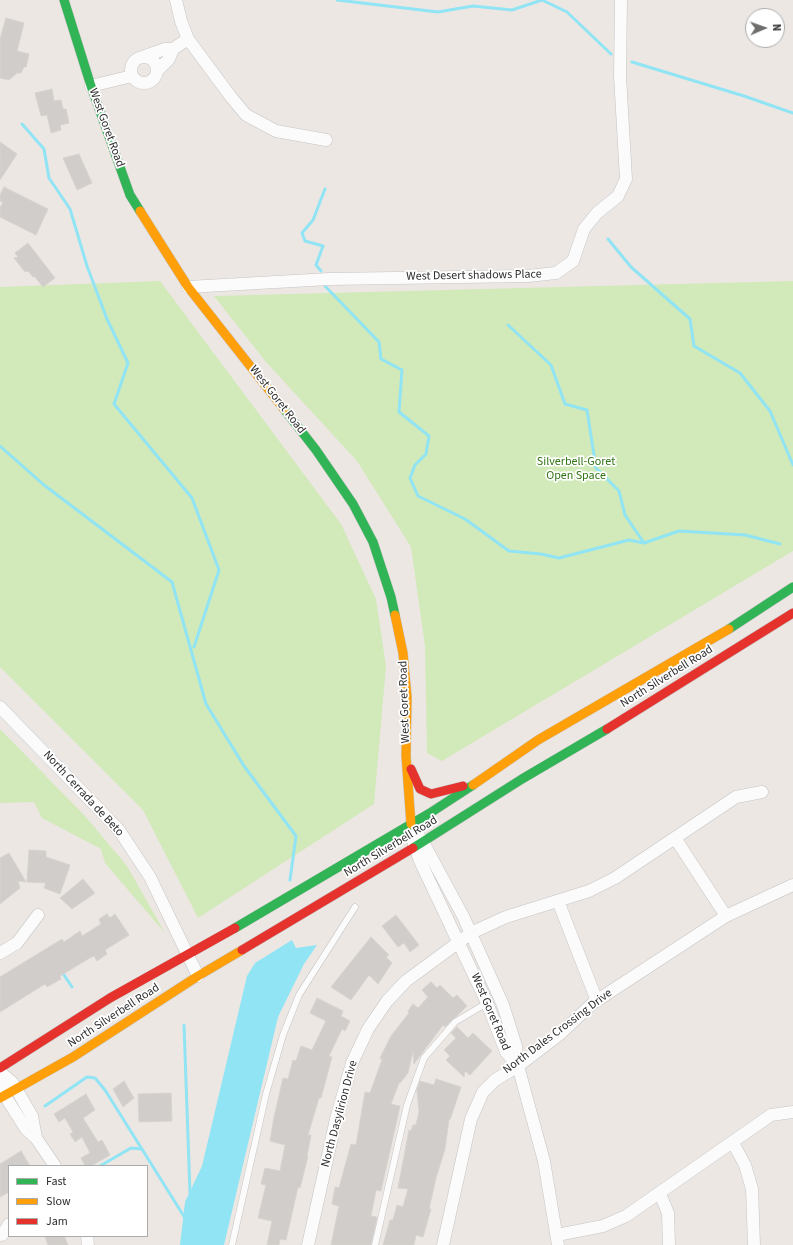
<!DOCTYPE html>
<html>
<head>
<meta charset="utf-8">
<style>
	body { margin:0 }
	#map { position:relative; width:793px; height:1245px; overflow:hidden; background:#ece7e3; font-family:"Source Sans 3",sans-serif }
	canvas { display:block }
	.legend { position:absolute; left:8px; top:1165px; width:140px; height:72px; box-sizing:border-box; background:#fff; border:1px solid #ababab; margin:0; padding:5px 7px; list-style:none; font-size:12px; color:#2d2d2d }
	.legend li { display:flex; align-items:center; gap:8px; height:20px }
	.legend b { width:20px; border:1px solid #ababab }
	.north { position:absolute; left:745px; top:8px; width:40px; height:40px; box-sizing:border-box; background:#fff; border:1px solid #ababab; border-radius:50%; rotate:88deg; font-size:11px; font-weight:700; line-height:16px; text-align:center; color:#2d2d2d }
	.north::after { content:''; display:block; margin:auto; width:14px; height:18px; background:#706e6d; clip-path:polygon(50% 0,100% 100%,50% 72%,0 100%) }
</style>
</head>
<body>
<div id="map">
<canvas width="793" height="1245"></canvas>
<ul class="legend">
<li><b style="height:5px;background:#30b455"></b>Fast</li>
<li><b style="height:5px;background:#ff9f0a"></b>Slow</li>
<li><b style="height:5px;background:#e5322d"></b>Jam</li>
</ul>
<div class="north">N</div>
</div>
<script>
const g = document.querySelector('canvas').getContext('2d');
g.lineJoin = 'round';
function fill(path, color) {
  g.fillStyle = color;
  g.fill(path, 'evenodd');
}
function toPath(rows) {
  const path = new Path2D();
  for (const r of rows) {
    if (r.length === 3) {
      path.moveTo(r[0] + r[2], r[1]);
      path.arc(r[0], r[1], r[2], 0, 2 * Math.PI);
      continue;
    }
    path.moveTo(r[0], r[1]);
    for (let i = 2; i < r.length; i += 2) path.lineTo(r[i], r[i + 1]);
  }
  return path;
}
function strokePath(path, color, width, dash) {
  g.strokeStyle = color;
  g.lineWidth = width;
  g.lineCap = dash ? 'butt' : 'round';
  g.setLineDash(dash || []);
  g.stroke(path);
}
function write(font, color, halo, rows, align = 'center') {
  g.font = font + ' "Source Sans 3",sans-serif';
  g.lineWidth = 3.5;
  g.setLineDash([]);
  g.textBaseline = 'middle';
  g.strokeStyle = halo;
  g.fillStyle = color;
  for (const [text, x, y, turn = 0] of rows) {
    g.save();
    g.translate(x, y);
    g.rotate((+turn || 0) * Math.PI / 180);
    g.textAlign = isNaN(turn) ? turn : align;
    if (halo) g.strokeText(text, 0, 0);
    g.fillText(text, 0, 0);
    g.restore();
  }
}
fill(toPath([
	[160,281,341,524,376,599,386,666,374,804,198,918,143,810,0,667,0,287],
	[793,281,793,551,442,761,427,753,425,646,411,547,357,461,266,362,214,296],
	[0,729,86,817,127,866,165,933,105,863,101,849,42,818,34,802,0,803]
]), '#d2e9b9');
fill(toPath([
	[292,940,296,948,317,945,304,964,278,1017,224,1245,180,1245,185,1202,202,1166,247,976,255,963]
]), '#90e4f4');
strokePath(toPath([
	[337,0,438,12,473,6,512,10,542,0,567,12,611,54],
	[632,62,744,96,793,113],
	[22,124,44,149,49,178,70,209,87,266,107,319,128,363,114,404,192,498,219,570,194,647],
	[608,239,631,267,690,319,694,346,740,373,770,411,793,465],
	[321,271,316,265,323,246,305,241,302,233,313,220,325,189],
	[325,286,379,342,381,359,402,370,399,412,429,436,426,454,415,465,410,478,418,496,465,519,509,551,541,554,559,558,629,540,644,543,679,531,745,535,780,544],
	[508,325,551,365,565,404,587,410,596,468,619,491,625,515,644,543],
	[0,446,44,485,172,582,206,704,244,766,296,836,290,880],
	[62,972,72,987],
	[184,1025,190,1193],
	[45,1106,87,1077,95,1078,105,1090,185,1218],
	[100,1166,131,1148,142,1149]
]), '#90e4f4', 3);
const building = toPath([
	[6,18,24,23,17,51,29,54,26,67,24,67,21,73,17,73,9,80,0,78,0,39,6,18],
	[52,89,54,101,61,100,63,109,66,109,69,123,60,125,61,130,51,133,47,115,41,116,35,93,52,89],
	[0,142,17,154,0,180,0,142],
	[79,154,92,183,77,190,63,158,79,154],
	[4,187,48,209,36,235,0,217,0,208,3,202,0,201,0,195,4,187],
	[28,243,55,278,43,287,35,277,33,277,28,271,25,272,14,258,18,257,15,253,28,243],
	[29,850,46,851,46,857,70,865,60,894,44,888,46,883,27,882,29,850],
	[9,853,26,882,18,881,20,888,0,904,0,858,9,853],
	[83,879,95,893,72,909,60,898,83,879],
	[107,914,110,918,115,914,129,935,105,950,107,954,97,961,94,956,88,959,60,976,61,979,47,987,45,984,0,1012,0,977,62,939,64,942,80,931,82,936,101,924,99,919,107,914],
	[396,915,419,945,410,952,404,943,398,947,382,926,396,915],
	[371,937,389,955,386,957,392,963,378,984,369,975,351,1000,331,987,371,937],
	[431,982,437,988,440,985,453,998,457,995,467,1006,445,1027,443,1025,414,1064,413,1051,408,1073,400,1083,399,1083,391,1104,400,1106,381,1191,376,1190,371,1216,377,1217,371,1245,331,1245,339,1206,332,1204,335,1187,339,1188,351,1144,356,1145,365,1092,370,1093,382,1060,380,1058,391,1036,409,1013,408,1011,413,1004,418,1008,428,997,422,990,431,982],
	[317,998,343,1011,341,1016,350,1021,345,1031,342,1029,329,1056,332,1057,321,1098,319,1098,308,1135,311,1135,307,1156,308,1156,300,1188,298,1187,286,1240,280,1239,279,1245,267,1245,272,1221,258,1218,266,1185,261,1184,265,1168,280,1171,285,1145,270,1141,274,1117,283,1078,288,1079,293,1060,296,1061,301,1046,312,1050,326,1021,310,1013,317,998],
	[457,1027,468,1038,473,1033,492,1051,470,1075,465,1071,464,1077,446,1060,450,1056,444,1050,456,1038,451,1033,457,1027],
	[436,1079,461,1087,450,1120,449,1119,445,1149,436,1178,429,1209,431,1209,423,1237,416,1235,414,1245,383,1245,390,1220,393,1220,397,1205,403,1207,408,1189,398,1188,409,1130,411,1131,413,1125,416,1125,419,1112,417,1090,420,1081,434,1085,436,1079],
	[124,1081,134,1098,123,1107,113,1089,124,1081],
	[171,1093,172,1121,139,1122,138,1094,171,1093],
	[86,1094,95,1110,83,1118,98,1142,102,1140,110,1155,91,1166,85,1166,81,1158,90,1153,82,1137,75,1142,70,1134,73,1132,65,1118,59,1122,54,1114,86,1094],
	[21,1151,30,1166,9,1166,9,1192,0,1197,0,1164,21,1151],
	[45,1236,64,1236,68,1245,48,1245,45,1236]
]);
fill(building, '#d0cdca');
strokePath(building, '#d7d3cf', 1);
const lane = toPath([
	[232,1245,266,1094,283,1035,299,995,355,907],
	[375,1245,407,1105,424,1058,455,1022,487,1003]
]);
const street = toPath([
	[176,0,181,21,188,39,231,97,246,115,276,131,326,140],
	[145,56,165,49,173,49,188,39],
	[144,70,13],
	[157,71,169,59,173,49],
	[91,86,132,76],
	[188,287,329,279,528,276,556,273,573,261,584,229,597,213,618,196,626,179,620,76,621,0],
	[0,707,119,830,150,877,198,976],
	[411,824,423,842,463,916,503,1005,516,1046,518,1066,544,1161,558,1245],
	[675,838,726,916],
	[413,841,420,861,487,1003,506,1052,518,1066],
	[558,901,597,1001],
	[0,953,17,943,38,915],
	[0,1072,12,1082,32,1116,36,1138],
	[0,1081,5,1096,26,1129,36,1138,55,1166],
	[733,1143,745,1165,752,1189,754,1245],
	[660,1194,668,1213,669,1245],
	[2,1235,9,1224],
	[557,1235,603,1226,626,1216,771,1115,793,1112],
	[87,1236,88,1245],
	[308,1245,336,1119,352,1063,368,1029,387,1001,406,981,471,933,506,917,589,891,615,878,736,797,762,792],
	[443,1245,471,1119,483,1092,495,1080,518,1066,560,1034,593,1003,726,916,793,885]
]);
const fast = toPath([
	[64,0,91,86,130,195,140,211],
	[284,409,316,450,353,504,373,542,391,597,395,615],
	[729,629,793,587],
	[413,848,522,779,607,729],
	[235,928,430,813,473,785]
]);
const slow = toPath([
	[140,211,188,287,284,409],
	[395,615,403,653,407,697,406,756,411,824],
	[473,785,538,740,729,629],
	[0,1098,73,1057,198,976,242,950]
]);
const jam = toPath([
	[607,729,793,613],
	[411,769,420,789,431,794,463,786],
	[242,950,413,848],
	[0,1068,110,998,235,928]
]);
strokePath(lane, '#c5c4c4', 7);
strokePath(street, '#c5c4c4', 13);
strokePath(fast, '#c5c4c4', 10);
strokePath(slow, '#c5c4c4', 10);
strokePath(jam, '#c5c4c4', 10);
strokePath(lane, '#fcfbfb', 6);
strokePath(street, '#fcfbfb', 12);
strokePath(fast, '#30b455', 9);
strokePath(slow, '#ff9f0a', 9);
strokePath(jam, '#e5322d', 9);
write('12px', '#2d2d2d', '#fff', [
	["West Goret Road",106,128,70],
	["West Desert shadows Place",474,276,-1],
	["West Goret Road",277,400,52],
	["North Silverbell Road",667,677,-32],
	["West Goret Road",405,702,-92],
	["North Cerrada de Beto",83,794,47],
	["North Silverbell Road",391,847,-31],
	["West Goret Road",490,1012,67],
	["North Silverbell Road",114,1016,-33],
	["North Dales Crossing Drive",558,1032,-37],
	["North Dasylirion Drive",340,1114,-75]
]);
write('12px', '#317413', '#fff', [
	["Silverbell-Goret",576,462],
	["Open Space",576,476]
]);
</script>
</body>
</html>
